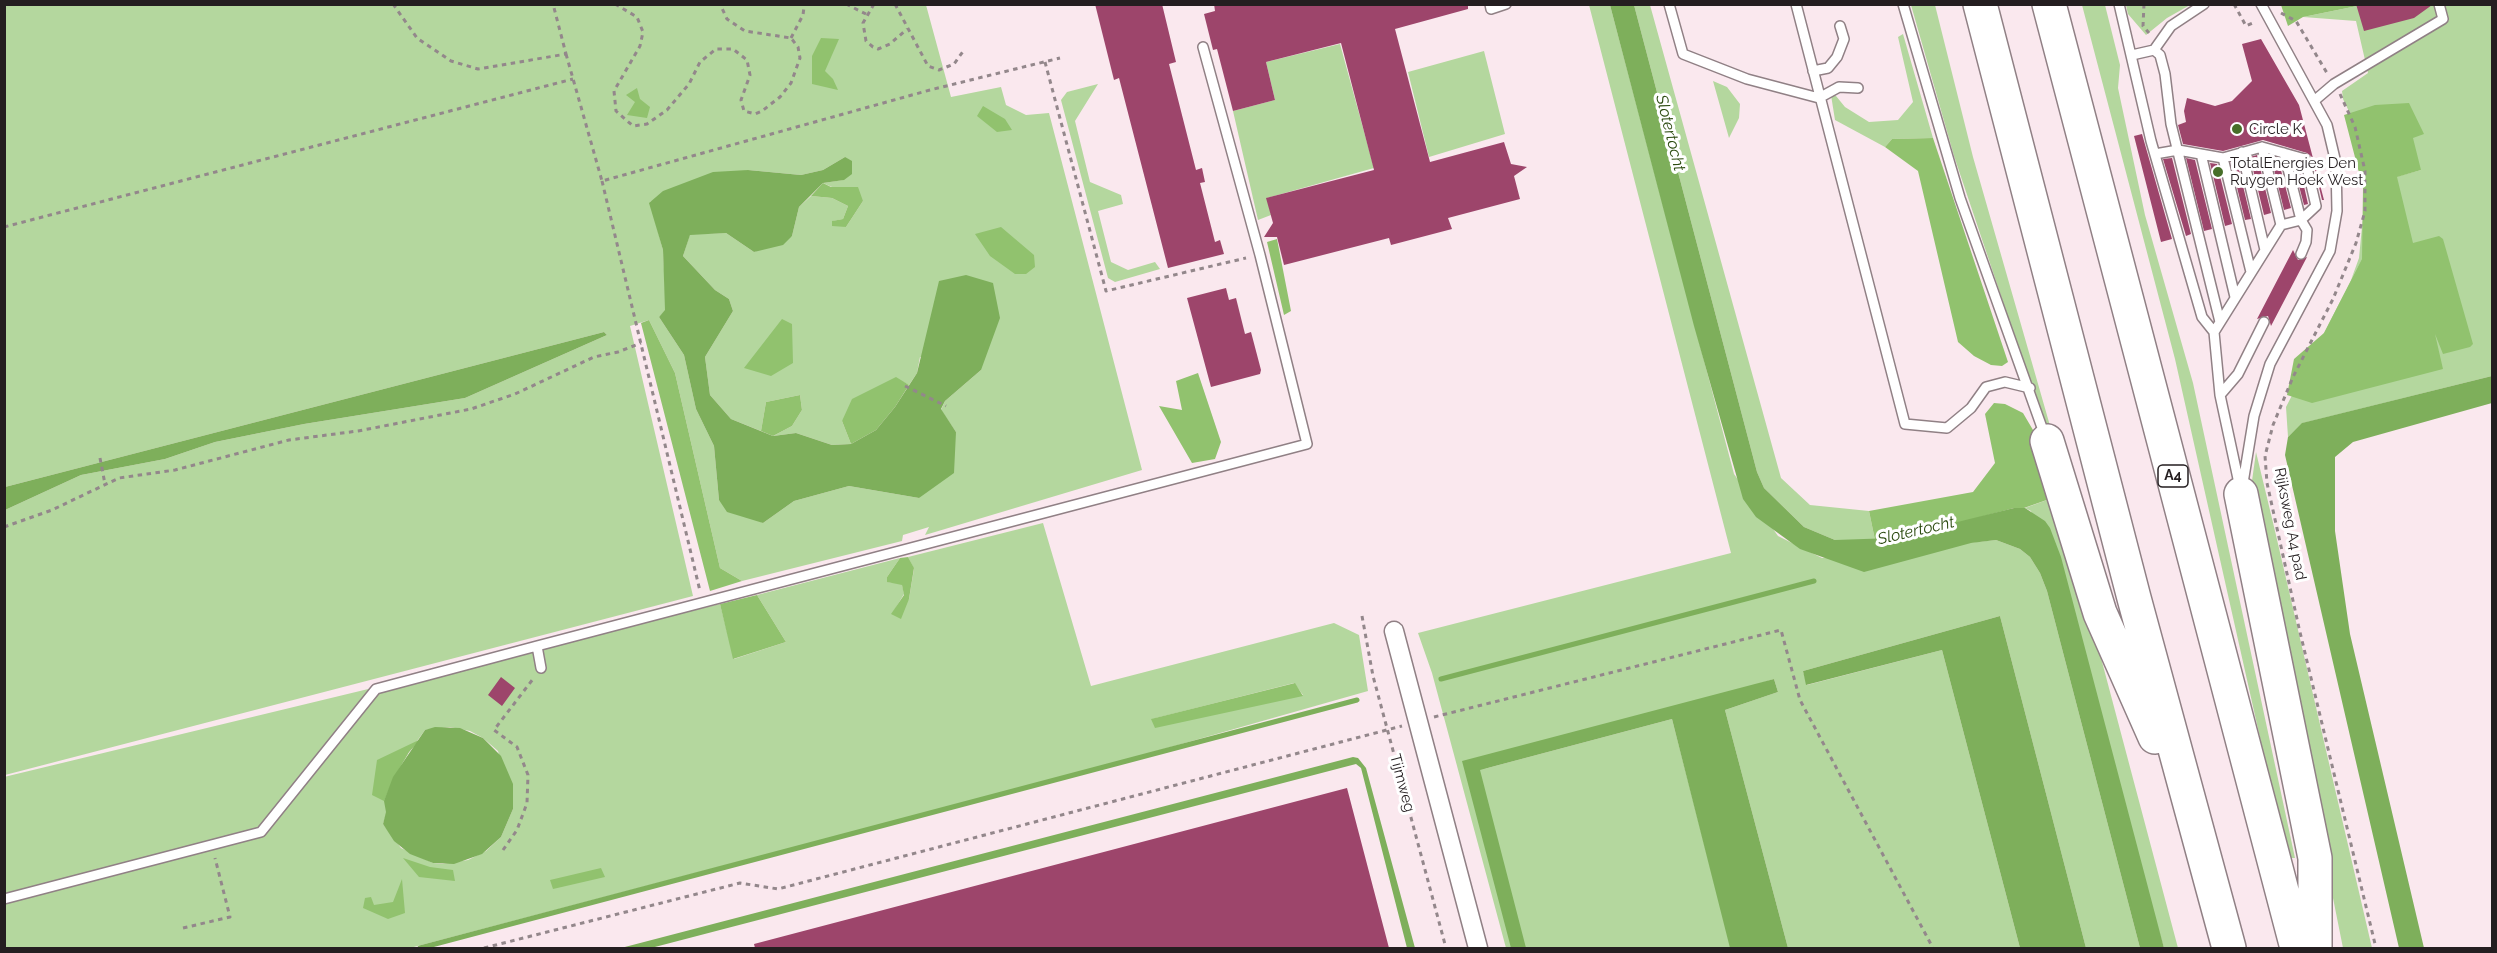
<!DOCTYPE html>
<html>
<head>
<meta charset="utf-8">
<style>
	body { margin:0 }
	#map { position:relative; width:2497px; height:953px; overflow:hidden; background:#fae8ee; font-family:Raleway,sans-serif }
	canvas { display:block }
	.frame { position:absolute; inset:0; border:6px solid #241e20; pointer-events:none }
</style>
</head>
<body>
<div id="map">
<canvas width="2497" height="953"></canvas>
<div class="frame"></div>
</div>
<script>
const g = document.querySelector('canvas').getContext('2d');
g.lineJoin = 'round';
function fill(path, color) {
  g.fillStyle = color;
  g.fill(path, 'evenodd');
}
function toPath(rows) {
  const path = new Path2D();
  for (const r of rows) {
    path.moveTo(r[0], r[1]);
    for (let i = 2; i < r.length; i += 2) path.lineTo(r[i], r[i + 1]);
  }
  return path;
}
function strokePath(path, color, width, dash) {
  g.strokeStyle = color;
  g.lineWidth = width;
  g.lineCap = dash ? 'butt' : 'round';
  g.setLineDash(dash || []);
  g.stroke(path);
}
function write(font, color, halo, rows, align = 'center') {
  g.font = font + ' Raleway,sans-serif';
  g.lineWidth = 6;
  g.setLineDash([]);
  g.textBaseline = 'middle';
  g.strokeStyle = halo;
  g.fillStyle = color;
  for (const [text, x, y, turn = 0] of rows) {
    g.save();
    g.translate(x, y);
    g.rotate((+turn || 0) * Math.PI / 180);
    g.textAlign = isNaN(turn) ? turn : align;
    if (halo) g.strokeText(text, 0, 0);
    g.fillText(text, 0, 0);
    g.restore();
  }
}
fill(toPath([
	[4,5,926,5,951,97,1001,87,1006,105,1026,115,1049,113,1142,470,925,535,929,527,903,535,902,541,742,581,720,568,675,373,649,320,630,326,693,596,5,775,5,510,81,475,165,459,215,442,304,424,465,398,607,335,604,332,5,487],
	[845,157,843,180,823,183,863,201,846,227,833,221,843,219,848,206,832,198,811,196,799,207,792,236,754,252,726,233,690,234,683,256,715,290,729,299,733,311,705,357,710,395,731,419,761,431,766,402,800,395,802,410,792,426,773,436,796,433,832,445,851,444,842,421,895,378,909,385,917,373,920,357,981,370,945,401,941,410,956,432,919,498,849,486,794,501,763,523,719,500,714,446,696,409,684,355,659,317,666,310,663,250,650,202,748,170,801,175,823,170],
	[1589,5,1610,5,1734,474,1778,536,1822,558,1996,540,2020,549,2030,557,2040,573,2047,591,2140,948,2086,948,2000,616,1803,671,1807,685,1942,650,2020,948,1788,948,1725,710,1778,692,1774,679,1480,770,1672,719,1731,948,1506,948,1432,673,1418,633,1731,553],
	[1634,5,1650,5,1781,478,1810,505,1869,511,1875,540,1835,540,1804,527,1764,488,1757,472],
	[1911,5,1935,5,1973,157,2081,534,1954,156],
	[2082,5,2105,5,2120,65,2118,88,2145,215,2193,383,2295,858,2287,858,2175,359],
	[2126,5,2126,4,2190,5,2167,18,2146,35,2128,14],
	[2362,5,2492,5,2492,376,2303,423,2288,437,2286,407,2364,255,2351,280,2359,258,2366,185,2421,170,2356,126,2343,99,2342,91,2368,73,2356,21,2303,17],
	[1903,34,1933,138,1892,139,1885,147,1835,120,1831,95,1836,96,1845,107,1869,122,1898,120,1913,102,1898,37],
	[1340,44,1374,168,1267,198,1271,215,1258,220,1233,111,1275,100,1266,62],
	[1484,51,1505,134,1429,157,1408,72],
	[1713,81,1727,87,1740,104,1739,118,1729,138],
	[1098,84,1075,121,1090,182,1121,195,1123,204,1098,211,1111,262,1128,270,1155,262,1160,269,1115,282,1108,278,1061,100,1067,92],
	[2256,452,2275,531,2372,948,2343,948,2251,488],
	[2058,496,2178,948,2164,948,2031,511,2025,508],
	[1043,523,1091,686,1334,623,1359,635,1368,691,1111,764,410,948,5,948,4,777,720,604,734,659,786,642,757,595,900,558,887,577,888,582,902,584,904,594,892,614,909,599,914,569,908,557],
	[1294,683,1303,695,1152,719],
	[450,727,470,731,483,738,498,751,513,809,501,837,486,851,468,860,443,864,433,863,401,848,383,824,402,764,409,752,425,730]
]), '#b4d79e');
fill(toPath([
	[2281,5,2362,5,2303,17,2288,26],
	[821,38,839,39,825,71,833,79,838,90,812,84,812,56],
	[637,88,640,99,650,107,647,118,627,115,635,102,626,95],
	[2409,103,2424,134,2413,138,2421,170,2397,177,2413,243,2439,236,2443,239,2473,344,2470,347,2443,354,2435,334,2443,369,2312,403,2287,395,2294,359,2324,333,2362,259,2363,188,2344,115,2375,105],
	[983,106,1005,119,1012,130,997,132,977,116],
	[1933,138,2008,362,2002,366,1991,365,1974,356,1958,342,1918,171,1885,147,1892,139],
	[823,183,831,187,858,187,863,201,846,227,832,226,832,221,843,219,848,206,832,198,811,196],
	[1001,227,1034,255,1035,267,1026,274,1015,274,990,256,975,234],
	[1277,239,1291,311,1284,315,1267,242],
	[782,319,792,324,793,363,771,376,744,368],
	[649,320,675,373,720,568,742,581,710,591,641,323],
	[1198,373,1221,442,1215,459,1192,463,1159,406,1182,410,1176,381],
	[896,377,909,385,895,407,876,430,851,444,842,421,852,399],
	[800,395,802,410,792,426,773,436,761,431,766,402],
	[1994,403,2005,404,2023,413,2033,430,2058,496,2024,508,2014,508,1928,531,1875,540,1869,511,1973,492,1995,463,1985,414],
	[908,557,914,568,909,599,901,619,891,614,904,595,902,585,887,582,887,577,900,558],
	[757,595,786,642,733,659,720,604],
	[1295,683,1303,696,1155,728,1151,719],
	[421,739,409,752,394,777,384,801,372,795,377,760],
	[403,858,430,867,453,870,455,881,419,877],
	[601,868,605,877,553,889,550,880],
	[402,879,405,913,388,919,363,908,365,898,371,897,374,905,393,902]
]), '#91c26e');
fill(toPath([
	[1610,5,1634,5,1757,472,1764,488,1804,527,1835,540,1893,538,2014,508,2025,508,2045,521,2050,528,2061,557,2164,948,2140,948,2047,591,2040,573,2030,557,2020,549,1996,540,1971,543,1864,572,1800,549,1756,517,1743,499,1694,326],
	[845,157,852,161,852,174,844,180,823,183,799,207,792,236,783,245,754,252,726,233,690,235,683,256,715,290,729,299,733,311,705,357,710,395,731,419,773,436,796,433,832,445,851,444,876,430,895,407,917,373,939,281,966,275,993,283,1000,318,981,370,945,401,941,409,956,432,954,473,919,498,849,486,794,501,763,523,727,512,719,500,714,446,696,409,684,355,659,317,665,310,663,250,649,203,663,191,713,172,748,170,801,175,823,170],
	[604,332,607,335,465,398,304,424,215,442,165,459,81,475,5,510,5,487],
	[2492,376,2492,403,2353,442,2335,457,2335,531,2350,634,2424,948,2399,948,2285,455,2288,437,2302,423],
	[2000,616,2086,948,2020,948,1942,650,1806,685,1803,671],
	[1774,679,1778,692,1725,710,1788,948,1730,948,1672,719,1480,770,1526,948,1511,948,1462,761],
	[435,727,460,728,483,738,501,756,513,784,513,809,501,837,482,854,454,864,433,863,410,854,394,841,383,824,386,812,384,801,393,777,425,730],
	[1353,757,1358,758,1366,768,1415,948,1407,948,1361,768,1356,764,651,948,621,948]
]), '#7eaf5b');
strokePath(toPath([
	[1441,679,1814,581],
	[420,948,1357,700]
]), '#7eaf5b', 5);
fill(toPath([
	[1095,4,1162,4,1176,62,1169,64,1196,170,1202,168,1205,182,1200,183,1215,242,1220,240,1224,254,1168,268,1119,78,1114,80],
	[1214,4,1468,4,1468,9,1395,29,1430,162,1504,142,1511,164,1527,167,1514,176,1520,199,1448,218,1452,229,1391,245,1389,238,1284,265,1277,237,1264,237,1273,223,1266,198,1374,170,1341,43,1266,62,1275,100,1233,111,1217,49,1213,50,1204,14,1215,11],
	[2356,4,2432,4,2432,5,2414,18,2364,31],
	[2261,39,2299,105,2324,200,2322,200,2312,157,2307,153,2263,140,2223,151,2183,144,2178,125,2186,122,2184,111,2187,98,2215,106,2232,101,2252,81,2242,44],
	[2142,134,2172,239,2161,242,2134,136],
	[2257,155,2271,213,2264,215,2250,157],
	[2271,157,2278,159,2291,208,2284,210],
	[2172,158,2191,234,2186,236,2163,159],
	[2186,158,2195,160,2212,229,2204,231],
	[2237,161,2251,219,2245,220,2231,163],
	[2210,163,2217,164,2232,224,2225,226],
	[2293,163,2299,164,2308,204,2304,205],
	[2293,250,2298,260,2307,257,2271,326,2268,316,2257,319],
	[1226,288,1229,300,1236,298,1245,334,1251,332,1261,370,1260,374,1211,387,1187,298],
	[501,677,515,688,502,706,488,695],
	[1347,788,1389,948,755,948,754,944]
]), '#9d456b');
const lane = toPath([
	[1490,4,1491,9,1506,4],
	[1669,4,1683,54,1747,79,1819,98,1839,87,1858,88],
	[1796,4,1905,424,1947,428,1971,408,1986,387,2005,382,2030,388],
	[1903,4,1960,198,2045,436],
	[2119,4,2151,141,2202,317,2214,332,2220,395,2240,488],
	[2154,50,2160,55,2165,74,2171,124,2220,322],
	[2132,55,2154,50,2171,26,2204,4],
	[1813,71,1828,68,1837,57,1844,39,1840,26],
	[2314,101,2334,84,2443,19,2439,4],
	[2262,147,2281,225],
	[2242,152,2265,250],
	[2284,153,2301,220,2307,230,2306,242,2301,254],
	[2155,154,2178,150,2223,158,2262,147,2305,159,2316,206,2301,220,2281,225,2214,332],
	[2201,154,2235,297],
	[2223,158,2251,272],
	[2220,395,2238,374,2264,322],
	[2242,489,2254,416,2270,364,2330,251,2337,211,2336,163,2327,125,2261,4],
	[541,668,537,646,1307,444,1260,255,1203,47],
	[4,899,261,832,376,689,537,646]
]);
const street = toPath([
	[1394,631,1478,948]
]);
const highway = toPath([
	[1980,4,2134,598,2229,948],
	[2049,4,2297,948],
	[2047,441,2100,613,2155,737],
	[2241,494,2315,858,2315,948]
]);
strokePath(lane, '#908085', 12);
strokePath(street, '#908085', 21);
strokePath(highway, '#908085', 36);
strokePath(toPath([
	[393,4,417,38,451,61,478,69,566,54,553,4],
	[615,4,637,17,643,32,640,46,614,91,616,111,633,126,647,124,667,110,689,84,700,62,716,49,733,49,747,60,750,75,741,100,744,111,755,114,762,111,780,97,791,83,800,58,798,47,791,38,745,31,727,19,720,4],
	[846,4,866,14],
	[874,4,863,23,866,41,873,47,878,49,890,44,907,29],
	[895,4,928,66,939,70,954,64,964,50],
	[2144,4,2143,26,2149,33],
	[2234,4,2246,26,2255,22],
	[2281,13,2296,21,2327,73],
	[791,38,803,15,804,7],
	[566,54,602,181,930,90,1060,58],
	[1045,62,1106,291,1246,258],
	[2340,94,2355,127,2365,171,2365,211,2356,243,2333,299,2293,377,2273,425,2265,456,2267,483,2299,628,2376,948],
	[602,181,700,591],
	[4,227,573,79],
	[905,386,946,406],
	[100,458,105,484],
	[4,527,52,510,119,478,175,470,289,440,358,431,471,409,515,394,594,357,618,352,641,343],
	[1362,616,1373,676,1446,948],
	[1434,717,1781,630,1800,700,1933,948],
	[503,850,517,830,527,803,528,775,517,747,494,730,533,679],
	[183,928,230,917,215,858],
	[484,948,740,883,778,889,1402,726]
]), '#93878b', 3, [4.5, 4.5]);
strokePath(lane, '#fff', 9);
strokePath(street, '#fff', 18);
strokePath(highway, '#fff', 33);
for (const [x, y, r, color] of [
	[2237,129,6,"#476e29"],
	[2218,172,6,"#476e29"]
]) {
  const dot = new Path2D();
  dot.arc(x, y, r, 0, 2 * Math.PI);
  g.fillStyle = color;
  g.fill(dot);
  strokePath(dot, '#fff', 2);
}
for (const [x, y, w] of [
	[2173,476,30]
]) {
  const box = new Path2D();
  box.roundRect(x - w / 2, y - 11, w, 22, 4.5);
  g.fillStyle = '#fff';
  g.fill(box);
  strokePath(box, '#241e20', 1.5);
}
write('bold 14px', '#241e20', null, [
	["A4",2173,476]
]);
write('15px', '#241e20', '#fff', [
	["Circle K",2249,129],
	["TotalEnergies Den",2230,163],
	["Ruygen Hoek West",2230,180]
], 'left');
write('15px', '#241e20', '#fff', [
	["Rijksweg A4 pad",2290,524,79],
	["Tijmweg",1402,783,75]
]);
write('italic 16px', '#2c4b10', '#fff', [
	["Slotertocht",1670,133,76],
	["Slotertocht",1916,531,-13]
]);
</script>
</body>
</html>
